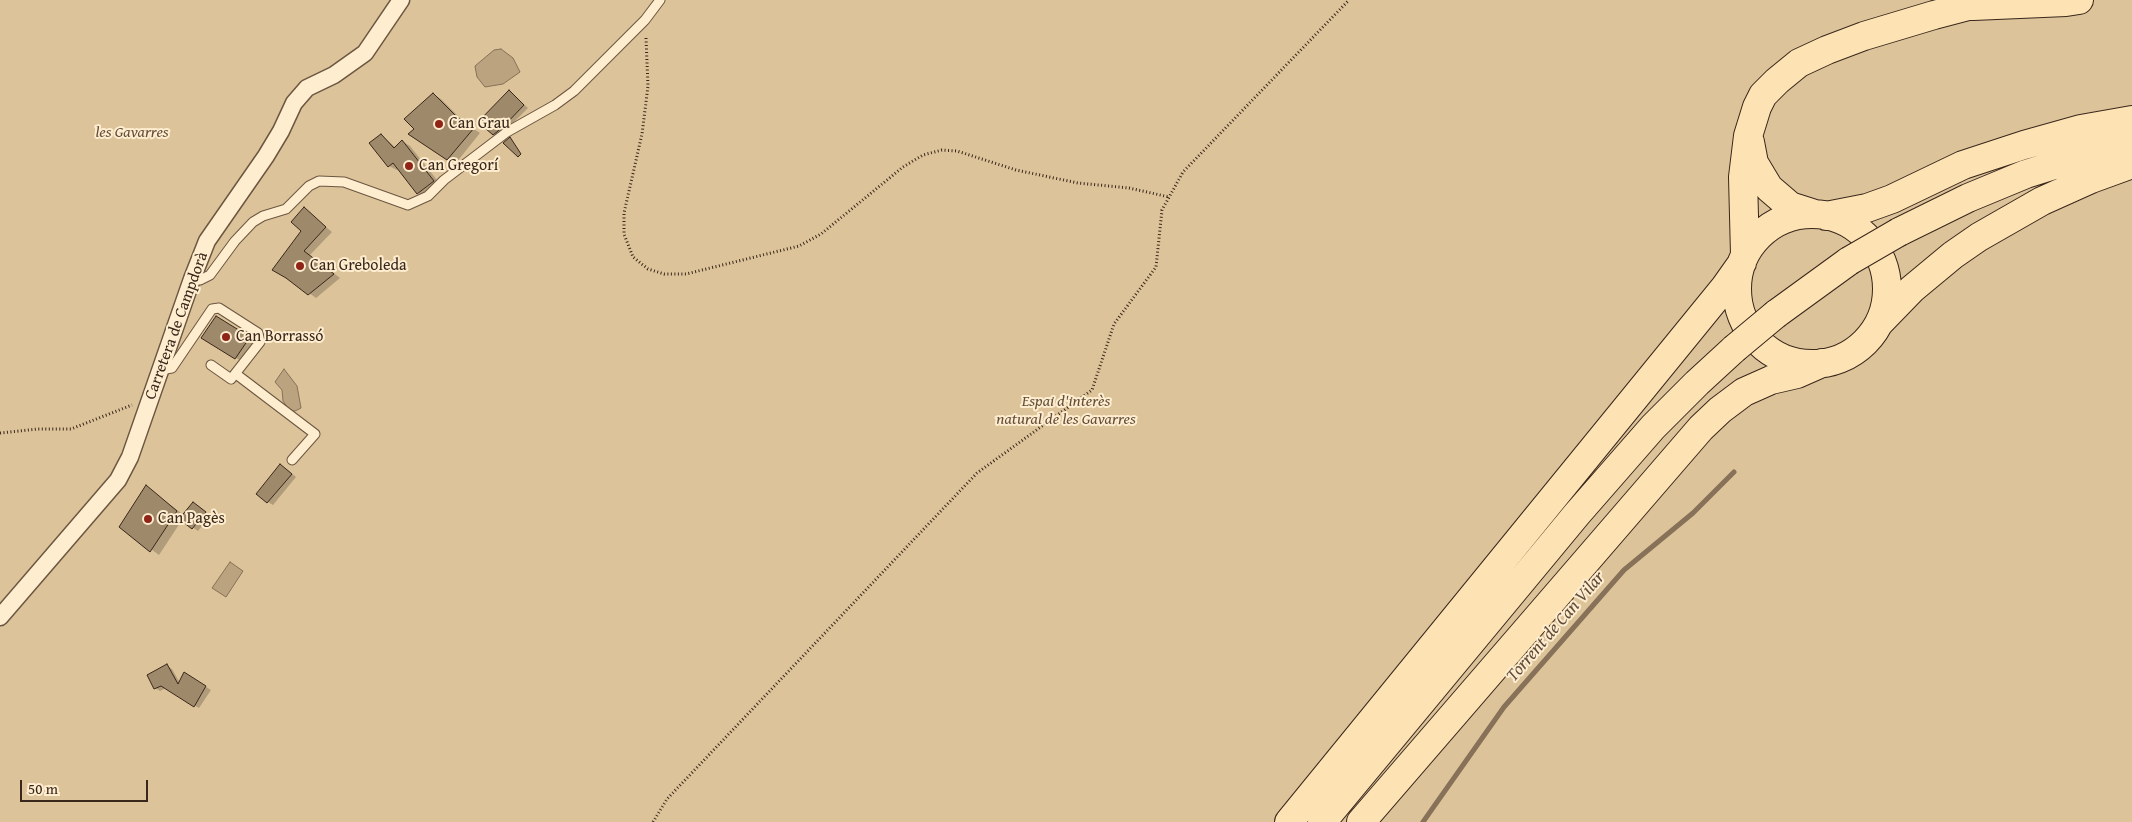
<!DOCTYPE html>
<html>
<head>
<meta charset="utf-8">
<style>
	body { margin:0 }
	#map { position:relative; width:2132px; height:822px; overflow:hidden; background:#fde3b3; font-family:"Gentium Book Plus",serif }
	canvas { display:block }
	.scale { position:absolute; left:20px; top:780px; width:128px; height:22px; box-sizing:border-box; border:2px solid #3a271c; border-top:0; padding-left:6px; font-size:15px; line-height:18px; white-space:nowrap; color:#3a271c; -webkit-text-stroke:4px #feedce; paint-order:stroke }
</style>
</head>
<body>
<div id="map">
<canvas width="2132" height="822"></canvas>
<div class="scale">50 m</div>
</div>
<script>
const g = document.querySelector('canvas').getContext('2d');
g.lineJoin = 'round';
function fill(path, color) {
  g.fillStyle = color;
  g.fill(path, 'evenodd');
}
function toPath(rows) {
  const path = new Path2D();
  for (const r of rows) {
    if (r.length === 3) {
      path.moveTo(r[0] + r[2], r[1]);
      path.arc(r[0], r[1], r[2], 0, 2 * Math.PI);
      continue;
    }
    path.moveTo(r[0], r[1]);
    for (let i = 2; i < r.length; i += 2) path.lineTo(r[i], r[i + 1]);
  }
  return path;
}
function strokePath(path, color, width, dash) {
  g.strokeStyle = color;
  g.lineWidth = width;
  g.lineCap = dash ? 'butt' : 'round';
  g.setLineDash(dash || []);
  g.stroke(path);
}
function write(font, color, halo, rows, align = 'center') {
  g.font = font + ' "Gentium Book Plus",serif';
  g.lineWidth = 4;
  g.setLineDash([]);
  g.textBaseline = 'middle';
  g.strokeStyle = halo;
  g.fillStyle = color;
  for (const [text, x, y, turn = 0] of rows) {
    g.save();
    g.translate(x, y);
    g.rotate((+turn || 0) * Math.PI / 180);
    g.textAlign = isNaN(turn) ? turn : align;
    if (halo) g.strokeText(text, 0, 0);
    g.fillText(text, 0, 0);
    g.restore();
  }
}
fill(toPath([
	[0,0,2132,0,2132,822,0,822]
]), '#dcc399');
const water = toPath([
	[501,49,513,58,520,72,503,84,485,87,477,77,475,66,494,50,501,49],
	[284,369,297,386,301,408,295,411,289,410,283,401,282,390,275,382,284,369],
	[230,562,243,571,226,597,212,588,230,562]
]);
fill(water, '#bba380');
strokePath(water, '#877158', 1);
fill(toPath([
	[509,91,528,108,499,137,493,134],
	[433,94,441,99,465,123,480,133,456,163,410,134,416,129],
	[381,135,396,148,402,141,410,146,441,185,426,197,418,193,399,169,397,170,389,166],
	[304,209,332,232,310,255,340,278,316,298,288,277,303,231],
	[216,317,254,341,241,361,203,337],
	[285,468,296,477,273,505,268,502],
	[146,487,184,515,198,506,210,516,198,531,182,520,159,555,121,527],
	[167,666,172,669,180,683,185,674,211,690,199,708,166,688,160,691,155,688]
]), '#0003');
strokePath(toPath([
	[1423,822,1504,707,1624,570,1693,513,1734,472]
]), '#877158', 5);
const building = toPath([
	[509,90,524,105,503,127,493,135,478,122,509,90],
	[433,93,457,117,474,128,447,160,408,134,414,129,404,119,433,93],
	[381,134,394,148,402,140,434,181,417,194,393,163,388,167,369,143,381,134],
	[510,137,521,154,518,157,503,143,510,137],
	[304,207,326,227,304,251,334,274,308,295,286,278,272,270,301,231,291,222,304,207],
	[216,316,250,337,235,359,201,338,216,316],
	[280,464,292,474,267,503,256,494,280,464],
	[146,485,177,511,150,552,119,527,146,485],
	[193,502,206,512,192,529,179,519,193,502],
	[167,664,178,684,184,672,206,686,194,707,161,686,154,689,147,675,167,664]
]);
fill(building, '#9f896b');
strokePath(building, '#3a271c', 1);
const service = toPath([
	[192,279,200,280,210,275,235,241,253,222,263,216,286,209,309,186,319,181,344,182,408,205,428,196,444,180,507,132,555,105,574,91,645,20,660,0],
	[160,370,172,368,212,309,219,308,258,333,260,342,231,379,211,365],
	[236,374,315,434,292,460]
]);
const minor = toPath([
	[0,617,118,480,130,457,192,279,207,241,266,156,281,131,294,103,307,88,334,75,365,53,401,0]
]);
const trunk = toPath([
	[1973,6,2066,2,2079,0],
	[1750,142,1754,163,1769,188,1790,206,1815,214],
	[1812,289,75],
	[1826,216,1867,208,1892,199,1963,165,2024,145,2081,129,2132,120],
	[1899,232,1968,198,2026,174,2080,157,2132,145],
	[1745,255,1743,177,1748,136,1757,107,1763,95,1777,81,1799,63,1827,50,1864,36,1934,15,1991,0],
	[1776,314,1849,261],
	[1880,322,1912,289,1953,255,1979,237,2042,201,2091,179,2132,164],
	[1289,822,1725,287,1742,263],
	[1322,822,1577,514,1653,427,1697,383,1734,349],
	[1361,822,1701,428,1720,410,1744,392,1771,380,1797,374,1822,363]
]);
strokePath(service, '#6b5642', 11);
strokePath(minor, '#6b5642', 19);
strokePath(trunk, '#3a271c', 30);
strokePath(toPath([
	[646,38,648,86,642,134,624,213,624,234,633,257,648,269,664,274,686,274,799,246,821,234,903,167,923,155,942,150,957,151,1016,170,1078,183,1129,188,1169,197],
	[0,433,38,429,71,429,132,405],
	[653,822,667,799,977,473,1092,390,1114,324,1156,267,1162,210,1183,172,1349,0]
]), '#3a271c', 3, [1, 2.5]);
strokePath(service, '#feedce', 9);
strokePath(minor, '#feedce', 16);
strokePath(trunk, '#fde3b3', 28);
const trunkBridge = toPath([
	[1849,261,1899,232],
	[1734,349,1776,314]
]);
strokePath(trunkBridge, '#3a271c', 30, []);
strokePath(trunkBridge, '#fde3b3', 28);
for (const [x, y, r, color] of [
	[439,124,5,"#8f2418"],
	[409,166,5,"#8f2418"],
	[300,266,5,"#8f2418"],
	[226,337,5,"#8f2418"],
	[148,519,5,"#8f2418"]
]) {
  const dot = new Path2D();
  dot.arc(x, y, r, 0, 2 * Math.PI);
  g.fillStyle = color;
  g.fill(dot);
  strokePath(dot, '#feedce', 2);
}
write('16px', '#3a271c', '#feedce', [
	["Can Grau",449,124],
	["Can Gregorí",419,166],
	["Can Greboleda",310,266],
	["Can Borrassó",236,337],
	["Can Pagès",158,519]
], 'left');
write('italic 16px', '#624e3b', '#feedce', [
	["les Gavarres",132,133],
	["Espai d'interès",1066,402],
	["natural de les Gavarres",1066,420]
]);
write('16px', '#3a271c', '#feedce', [
	["Carretera de Campdorà",177,326,-70]
]);
write('italic 18px', '#614c3a', '#feedce', [
	["Torrent de Can Vilar",1556,627,-49]
]);
</script>
</body>
</html>
